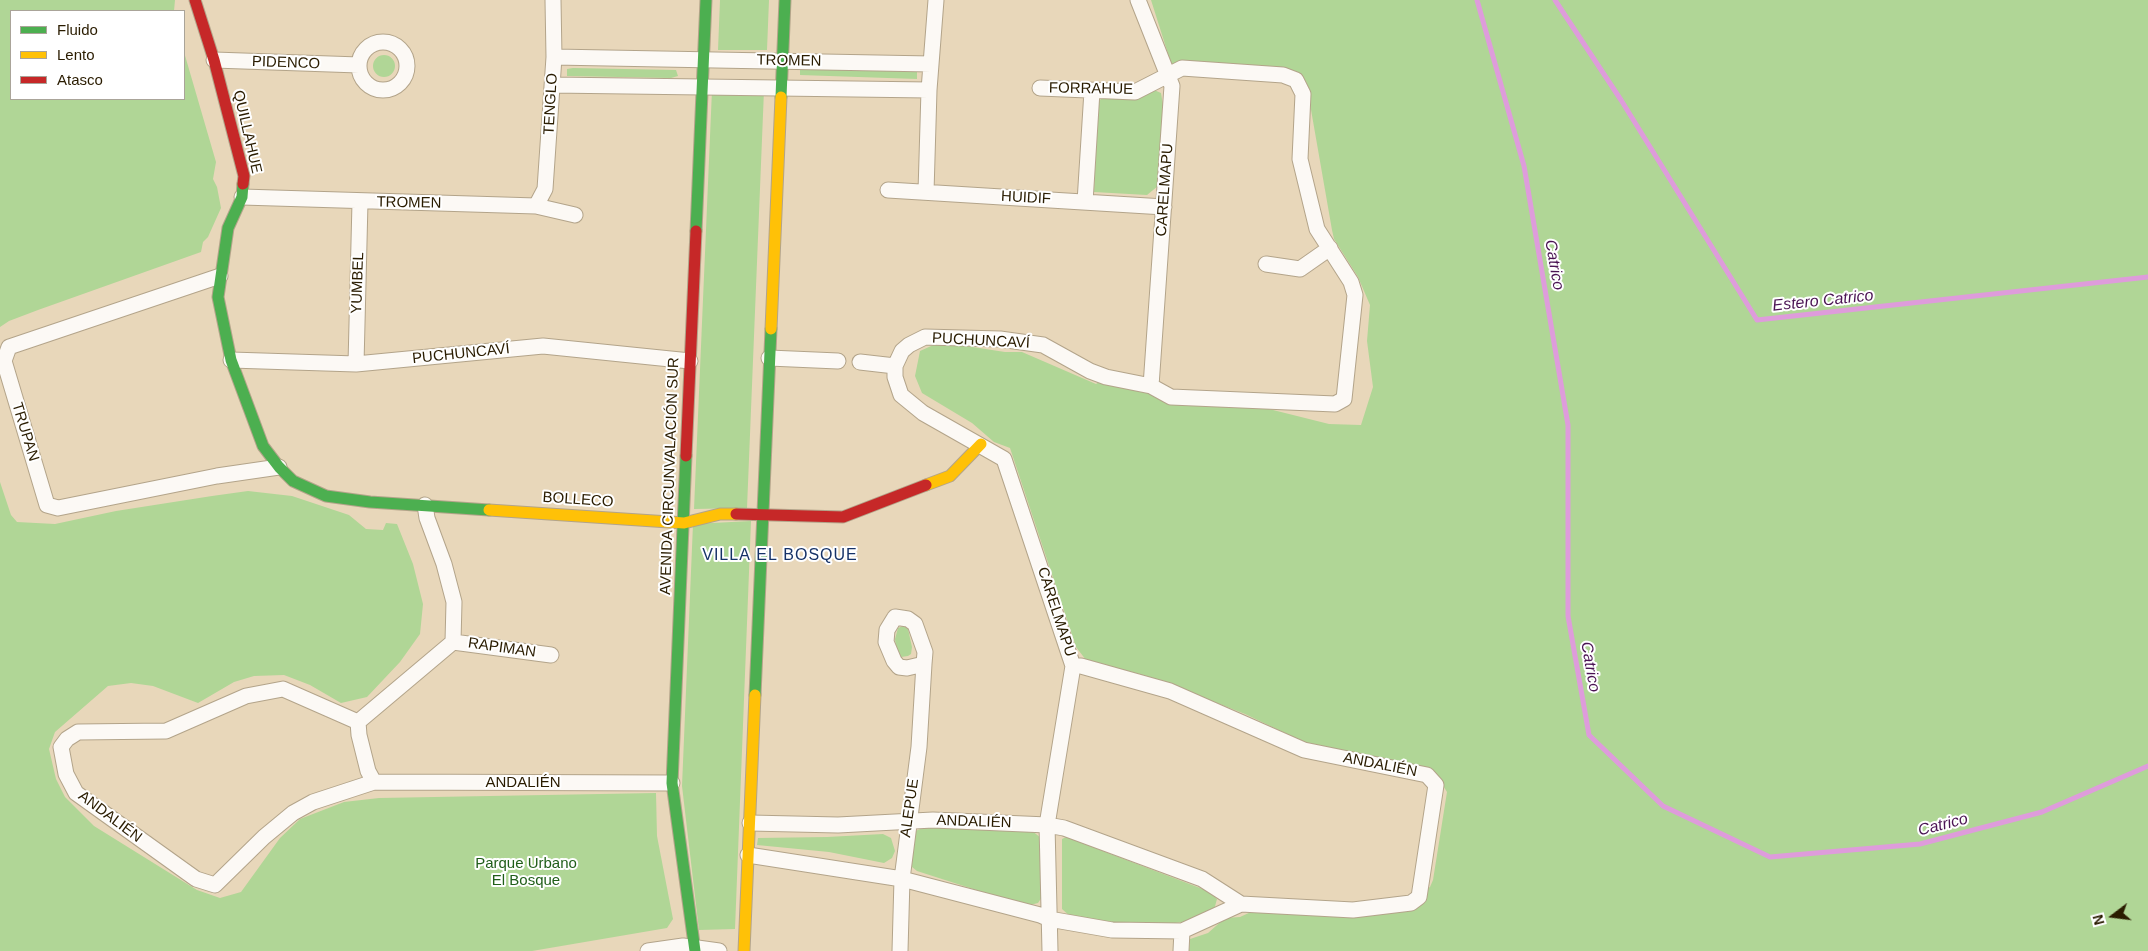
<!DOCTYPE html>
<html>
<head>
<meta charset="utf-8">
<style>
	body { margin:0 }
	#map { position:relative; width:2148px; height:951px; overflow:hidden; background:#e8d7ba; font-family:Arial,sans-serif }
	canvas { display:block }
	.legend { position:absolute; left:10px; top:10px; width:175px; height:90px; box-sizing:border-box; background:#fff; border:1px solid #aaa499; margin:0; padding:6px 9px; list-style:none; font-size:15px; color:#2a1c00 }
	.legend li { display:flex; align-items:center; gap:10px; height:25px }
	.legend b { width:25px; border:1px solid #aaa499 }
	.north { position:absolute; left:2088px; top:891px; width:50px; height:50px; -webkit-text-stroke:4px #fff; paint-order:stroke; rotate:255deg; font-size:14px; font-weight:700; line-height:20px; text-align:center; color:#2a1c00 }
	.north::after { content:''; display:block; margin:auto; width:18px; height:22px; background:#2a1c00; clip-path:polygon(50% 0,100% 100%,50% 72%,0 100%) }
</style>
</head>
<body>
<div id="map">
<canvas width="2148" height="951"></canvas>
<ul class="legend">
<li><b style="height:6px;background:#4caf50"></b>Fluido</li>
<li><b style="height:6px;background:#ffc107"></b>Lento</li>
<li><b style="height:6px;background:#c62828"></b>Atasco</li>
</ul>
<div class="north">N</div>
</div>
<script>
const g = document.querySelector('canvas').getContext('2d');
g.lineJoin = 'round';
function fill(path, color) {
  g.fillStyle = color;
  g.fill(path, 'evenodd');
}
function toPath(rows) {
  const path = new Path2D();
  for (const r of rows) {
    if (r.length === 3) {
      path.moveTo(r[0] + r[2], r[1]);
      path.arc(r[0], r[1], r[2], 0, 2 * Math.PI);
      continue;
    }
    path.moveTo(r[0], r[1]);
    for (let i = 2; i < r.length; i += 2) path.lineTo(r[i], r[i + 1]);
  }
  return path;
}
function strokePath(path, color, width, dash) {
  g.strokeStyle = color;
  g.lineWidth = width;
  g.lineCap = dash ? 'butt' : 'round';
  g.setLineDash(dash || []);
  g.stroke(path);
}
function write(font, color, halo, rows, align = 'center') {
  g.font = font + ' Arial,sans-serif';
  g.lineWidth = 4;
  g.setLineDash([]);
  g.textBaseline = 'middle';
  g.strokeStyle = halo;
  g.fillStyle = color;
  for (const [text, x, y, turn = 0] of rows) {
    g.save();
    g.translate(x, y);
    g.rotate((+turn || 0) * Math.PI / 180);
    g.textAlign = isNaN(turn) ? turn : align;
    if (halo) g.strokeText(text, 0, 0);
    g.fillText(text, 0, 0);
    g.restore();
  }
}
fill(toPath([
	[0,0,175,0,174,11,11,11,11,99,184,99,184,52,216,162,213,179,217,187,221,208,208,237,203,242,201,252,38,310,9,321,0,327],
	[720,0,769,0,767,50,718,50],
	[1151,0,2148,0,2148,951,1189,951,1190,939,1208,933,1225,918,1240,917,1277,900,1337,904,1409,899,1430,887,1433,880,1447,792,1433,770,1308,744,1245,714,1153,678,1086,660,1076,647,1010,448,994,442,972,423,922,393,915,376,920,351,940,342,1005,352,1022,352,1096,384,1107,377,1156,390,1253,405,1329,424,1361,425,1373,387,1367,341,1370,305,1358,277,1334,239,1332,230,1306,81,1272,74,1201,67,1176,79],
	[384,66,11],
	[800,64,917,70,917,79,800,75],
	[573,68,676,70,678,76,671,78,567,76,567,69],
	[712,90,764,90,747,508,694,509],
	[1154,90,1161,93,1163,105,1158,186,1147,195,1094,192,1098,102,1103,97],
	[0,482,11,515,17,522,55,524,116,511,212,496,248,491,292,496,349,515,366,529,383,530,386,523,397,524,413,564,423,604,420,634,400,662,367,697,341,703,310,685,284,675,254,676,234,682,198,703,153,686,131,683,108,686,55,732,49,749,56,779,65,797,94,826,197,890,220,898,241,892,280,838,300,819,344,802,379,798,656,793,657,836,673,919,667,928,532,951,0,951],
	[751,521,735,929,699,930,682,786,693,524],
	[903,626,908,629,912,647,911,654,908,656,901,657,896,647,895,639,898,628],
	[930,825,1031,830,1041,838,1044,894,1038,903,1026,906,917,871,912,867,913,832],
	[883,834,891,838,895,851,892,858,884,863,829,852,757,845,758,838,827,837],
	[1066,837,1208,891,1217,899,1214,910,1199,920,1175,923,1120,923,1071,917,1062,909,1062,839]
]), '#b0d696');
strokePath(toPath([
	[1477,0,1524,166,1568,425,1568,616,1589,735,1663,806,1770,857,1920,844,2042,812,2148,766],
	[1555,0,1621,100,1757,320,2148,277]
]), '#de9cdb', 5);
const street = toPath([
	[1138,0,1172,86,1151,386],
	[383,66,24],
	[554,57,931,64],
	[214,60,359,65],
	[552,85,929,90],
	[888,190,1164,207],
	[926,192,929,90,936,0],
	[242,197,536,206,575,215],
	[1085,202,1092,91],
	[536,206,545,189,554,57,553,0],
	[1266,264,1300,269,1330,248],
	[220,276,9,347,4,361,47,505,58,508,217,476,279,467],
	[769,358,838,361],
	[231,360,356,364,543,346,690,361],
	[860,362,895,366,902,351,909,345,925,337,1000,339,1043,345,1090,371,1106,377,1151,386,1171,397,1335,404,1344,399,1355,295,1351,282,1317,229,1300,159,1303,94,1296,80,1283,75,1182,68,1135,92,1040,88],
	[356,364,360,202],
	[895,366,895,377,901,395,923,413,1004,459,1073,666,1047,825,1050,951],
	[895,617,908,619,915,624,925,652,924,664,907,668,899,667,894,661,886,642,887,630,895,617],
	[453,642,551,655],
	[358,722,283,689,246,696,166,731,78,732,67,739,61,747,66,774,76,793,196,879,215,885,264,837,293,813,313,802,374,782,672,783],
	[358,722,453,642,454,602,444,564,427,518,425,505],
	[358,722,359,735,368,771,374,782],
	[750,823,838,825,933,820,1047,825,1064,828,1202,879,1241,904],
	[748,855,902,879,1040,915,1049,919,1112,930,1182,931,1241,904,1353,910,1411,903,1419,897,1436,785,1427,775,1304,750,1170,691,1081,666,1073,666],
	[648,951,683,946,719,951],
	[900,951,902,879,919,747,924,664],
	[1181,951,1182,931]
]);
const fast = toPath([
	[781,97,785,0],
	[243,184,242,197,228,228,218,297,231,360,263,446,279,467,293,481,326,496,370,502,489,510],
	[696,231,706,0],
	[686,456,672,783,695,951],
	[755,695,771,329]
]);
const slow = toPath([
	[771,329,781,97],
	[926,485,950,476,981,444],
	[489,510,684,523,720,514,736,514],
	[744,951,755,695]
]);
const jam = toPath([
	[195,0,214,60,244,176,243,184],
	[686,456,696,231],
	[736,514,843,517,926,485]
]);
strokePath(street, '#b3a48a', 17);
strokePath(fast, '#b3a48a', 13);
strokePath(slow, '#b3a48a', 13);
strokePath(jam, '#b3a48a', 13);
strokePath(street, '#fcf9f5', 15);
strokePath(fast, '#4caf50', 11);
strokePath(slow, '#ffc107', 11);
strokePath(jam, '#c62828', 11);
write('15px', '#2a1c00', '#fff', [
	["TROMEN",789,61,1],
	["PIDENCO",286,63,2],
	["FORRAHUE",1091,89,1],
	["TENGLO",551,104,-87],
	["QUILLAHUE",247,132,77],
	["CARELMAPU",1165,190,-86],
	["HUIDIF",1026,198,3],
	["TROMEN",409,203,1],
	["YUMBEL",358,283,-88],
	["PUCHUNCAVÍ",981,341,3],
	["PUCHUNCAVÍ",461,354,-6],
	["TRUPAN",25,432,73],
	["AVENIDA CIRCUNVALACIÓN SUR",670,476,-88],
	["BOLLECO",578,500,4],
	["CARELMAPU",1056,612,72],
	["RAPIMAN",502,648,8],
	["ANDALIÉN",1380,765,11],
	["ANDALIÉN",523,783],
	["ALEPUE",910,808,-82],
	["ANDALIÉN",110,817,37],
	["ANDALIÉN",974,822,2]
]);
write('15px', '#205e19', '#fff', [
	["Parque Urbano",526,864],
	["El Bosque",526,881]
]);
write('italic 16px', '#4b1454', '#fff', [
	["Catrico",1554,265,80],
	["Estero Catrico",1823,301,-6],
	["Catrico",1590,667,80],
	["Catrico",1943,825,-14]
]);
g.letterSpacing = '1px';
write('16px', '#163267', '#fff', [
	["VILLA EL BOSQUE",780,556]
]);
g.letterSpacing = '0px';
</script>
</body>
</html>
